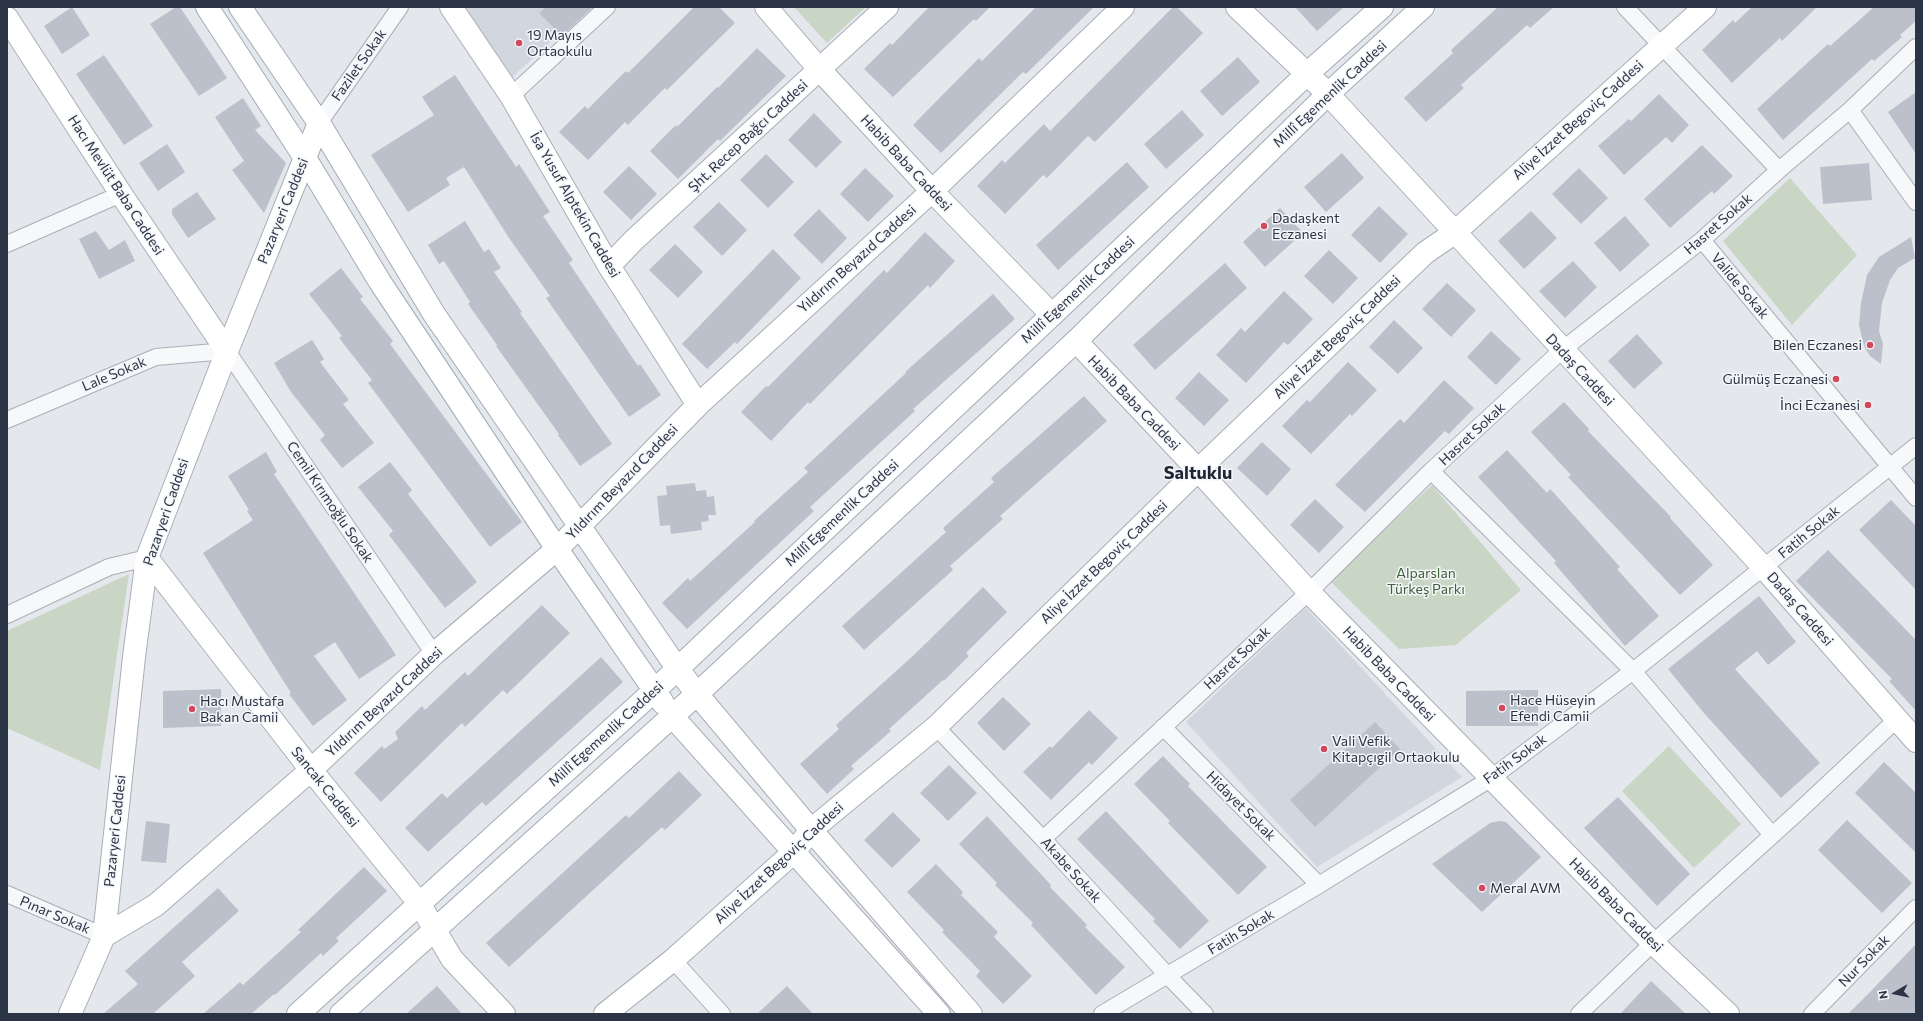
<!DOCTYPE html>
<html>
<head>
<meta charset="utf-8">
<style>
	body { margin:0 }
	#map { position:relative; width:1923px; height:1021px; overflow:hidden; background:#e4e7ec; font-family:Commissioner,sans-serif }
	canvas { display:block }
	.frame { position:absolute; inset:0; border:8px solid #2b3445; pointer-events:none }
	.north { position:absolute; left:1875px; top:973px; width:40px; height:40px; -webkit-text-stroke:3px #f4f6f9; paint-order:stroke; rotate:261deg; font-size:11px; font-weight:700; line-height:16px; text-align:center; color:#2b3445 }
	.north::after { content:''; display:block; margin:auto; width:14px; height:18px; background:#2b3445; clip-path:polygon(50% 0,100% 100%,50% 72%,0 100%) }
</style>
</head>
<body>
<div id="map">
<canvas width="1923" height="1021"></canvas>
<div class="frame"></div>
<div class="north">N</div>
</div>
<script>
const g = document.querySelector('canvas').getContext('2d');
g.lineJoin = 'round';
function fill(path, color) {
  g.fillStyle = color;
  g.fill(path, 'evenodd');
}
function toPath(rows) {
  const path = new Path2D();
  for (const r of rows) {
    path.moveTo(r[0], r[1]);
    for (let i = 2; i < r.length; i += 2) path.lineTo(r[i], r[i + 1]);
  }
  return path;
}
function strokePath(path, color, width, dash) {
  g.strokeStyle = color;
  g.lineWidth = width;
  g.lineCap = dash ? 'butt' : 'round';
  g.setLineDash(dash || []);
  g.stroke(path);
}
function write(font, color, halo, rows, align = 'center') {
  g.font = font + ' Commissioner,sans-serif';
  g.lineWidth = 3;
  g.setLineDash([]);
  g.textBaseline = 'middle';
  g.strokeStyle = halo;
  g.fillStyle = color;
  for (const [text, x, y, turn = 0] of rows) {
    g.save();
    g.translate(x, y);
    g.rotate((+turn || 0) * Math.PI / 180);
    g.textAlign = isNaN(turn) ? turn : align;
    if (halo) g.strokeText(text, 0, 0);
    g.fillText(text, 0, 0);
    g.restore();
  }
}
fill(toPath([
	[461,7,590,7,511,78],
	[1306,608,1462,777,1317,867,1186,722]
]), '#d2d6de');
fill(toPath([
	[794,7,866,7,827,43],
	[1790,178,1857,255,1792,325,1723,241],
	[1432,485,1521,590,1456,645,1399,649,1330,581],
	[129,574,100,770,7,728,7,631],
	[1669,746,1741,824,1694,868,1622,791]
]), '#c9d6c5');
fill(toPath([
	[72,7,90,35,62,54,44,26],
	[176,7,180,7,227,78,199,96,150,24],
	[546,7,593,7,562,36,539,13],
	[694,7,719,7,735,23,667,90,665,88,628,125,625,122,588,160,559,132,585,106,588,109,626,71,628,73],
	[929,7,990,7,976,21,974,19,893,97,864,69,890,43,892,45],
	[1036,7,1094,7,1026,74,1023,72,941,153,913,125,979,58,982,61],
	[1173,7,1177,7,1203,33,1095,142,1088,136,1047,178,1043,175,1005,214,977,186,1002,160,1005,163,1044,124,1050,131],
	[1295,7,1344,7,1317,31],
	[1498,7,1554,7,1530,28,1527,25,1461,85,1464,88,1426,122,1404,98,1453,53,1451,50],
	[1752,7,1817,7,1782,41,1780,38,1732,83,1702,50,1733,20,1735,23],
	[1874,7,1916,7,1916,21,1900,35,1902,37,1874,61,1872,59,1783,140,1757,109,1828,44,1830,46],
	[757,48,786,76,720,141,718,139,678,179,650,151,676,125,677,127,717,87,718,88],
	[104,55,153,126,124,145,76,74],
	[1238,57,1260,82,1222,116,1200,91],
	[455,75,516,167,519,164,550,212,543,216,573,260,569,263,638,366,640,364,661,395,629,417,546,298,550,296,509,238,464,167,446,178,450,185,408,212,371,155,434,115,422,97],
	[1916,92,1916,154,1888,112],
	[1659,94,1689,125,1672,143,1666,137,1624,175,1598,146,1629,119,1631,121],
	[243,98,261,126,255,130,286,163,264,213,232,170,244,161,215,117],
	[1182,110,1204,135,1166,169,1144,144],
	[814,113,842,142,816,168,788,140],
	[167,144,185,172,158,191,139,163],
	[1702,145,1733,176,1714,194,1712,191,1670,228,1644,199],
	[1342,153,1364,178,1326,212,1304,187],
	[766,154,794,182,768,208,740,180],
	[1127,162,1149,187,1058,270,1036,245],
	[1869,163,1872,200,1823,204,1820,167],
	[629,166,657,194,631,220,603,192],
	[865,168,894,196,868,222,840,194],
	[1579,168,1608,198,1581,224,1552,194],
	[197,192,216,219,188,238,172,214,172,209],
	[719,202,747,230,722,256,693,227],
	[1379,206,1408,234,1380,263,1351,235],
	[1280,208,1303,233,1265,267,1243,242],
	[819,209,847,238,822,264,793,235],
	[1531,211,1557,238,1524,269,1498,241],
	[1625,216,1650,245,1620,272,1594,243],
	[465,221,484,252,489,249,501,268,494,272,522,312,520,313,612,444,580,466,558,435,559,434,496,346,497,345,468,304,470,302,444,261,439,264,428,245],
	[96,231,109,250,125,240,135,261,99,279,79,239],
	[925,232,955,261,930,288,928,285,810,404,808,402,771,441,741,412,766,386,768,387,884,270,887,273],
	[1911,237,1915,258,1898,268,1890,280,1882,303,1879,331,1883,344,1881,364,1870,356,1864,346,1859,325,1861,303,1867,275,1879,257],
	[675,244,703,272,678,298,649,270],
	[773,249,801,278,737,344,735,342,707,369,682,344],
	[1329,250,1358,278,1333,304,1304,276],
	[1573,261,1597,287,1565,318,1539,291],
	[1225,263,1247,288,1155,370,1133,345],
	[341,268,363,297,360,299,393,341,390,344,522,522,490,547,368,383,372,380,339,338,342,336,309,294],
	[1447,283,1476,310,1451,337,1422,309],
	[1284,291,1313,319,1288,345,1284,342,1246,383,1216,355,1241,328,1245,332],
	[993,294,1015,319,913,409,915,411,810,507,814,511,687,629,662,603,688,578,690,581,755,522,754,521,808,472,804,468,906,373,905,372],
	[1394,320,1423,348,1398,374,1369,347],
	[1491,331,1521,359,1496,385,1467,357],
	[1637,334,1663,363,1634,389,1608,361],
	[312,340,324,359,320,362,349,400,343,404,374,443,342,468,320,440,325,435,291,392,274,363],
	[1348,362,1377,390,1352,416,1350,414,1311,454,1282,426,1307,400,1310,402],
	[1199,372,1229,400,1204,426,1175,398],
	[1444,380,1474,408,1449,434,1445,431,1365,512,1335,485,1400,419,1404,423],
	[1084,396,1107,421,1000,516,1003,519,950,566,953,570,864,650,842,626,946,532,943,528,994,482,991,478],
	[1564,402,1589,429,1588,431,1671,517,1670,518,1713,565,1680,595,1568,477,1571,475,1531,432],
	[1262,442,1291,469,1267,496,1237,468],
	[1507,450,1547,493,1550,489,1553,492,1620,567,1617,569,1659,616,1625,646,1554,563,1556,561,1478,477],
	[266,452,277,472,274,474,396,655,359,679,335,642,314,656,347,700,313,726,289,694,291,693,203,553,253,520,247,511,249,510,228,476],
	[390,462,412,490,408,494,477,582,445,608,389,535,393,531,358,487],
	[695,483,696,491,706,490,707,497,714,496,716,515,708,515,709,521,701,522,702,530,671,534,670,525,660,526,657,496,667,495,666,486],
	[1315,499,1344,527,1319,553,1290,525],
	[1891,500,1916,526,1916,590,1859,530],
	[1828,550,1916,640,1916,711,1889,681,1892,679,1796,581],
	[983,587,1007,612,966,653,969,656,944,681,943,680,889,729,891,731,851,766,854,769,827,794,800,764,839,729,836,725,914,655],
	[1759,596,1796,642,1768,665,1757,651,1735,669,1820,763,1781,798,1703,712,1668,669],
	[542,605,570,633,507,694,503,690,465,727,462,723,381,802,354,773,382,746,384,749,398,739,395,732,422,706,425,710,465,672,468,676],
	[601,657,623,682,486,806,482,802,428,852,405,828,442,793,447,798],
	[221,689,221,726,163,728,163,691],
	[1538,690,1538,726,1466,726,1466,691],
	[1003,697,1031,724,1004,751,977,723],
	[1089,710,1118,738,1092,765,1089,762,1051,800,1023,772,1050,746,1052,748],
	[1375,722,1400,749,1315,827,1290,800],
	[1163,756,1190,784,1188,786,1267,867,1238,895,1168,823,1170,821,1134,784],
	[1884,762,1916,793,1916,853,1855,793],
	[949,765,977,793,948,821,920,793],
	[679,771,702,795,665,830,662,827,509,967,486,943,626,815,629,818],
	[1618,797,1690,874,1657,906,1584,828],
	[1106,811,1209,921,1180,949,1153,921,1155,919,1077,839],
	[893,812,921,840,892,868,864,840],
	[987,816,1051,885,1050,887,1087,925,1085,927,1125,967,1096,995,1031,925,1033,923,995,885,997,883,959,844],
	[1847,820,1912,883,1882,913,1818,850],
	[146,821,170,824,166,863,141,861],
	[1499,821,1506,822,1541,857,1482,912,1432,864,1490,823],
	[936,864,963,892,961,895,998,932,994,937,1032,976,1003,1004,976,976,980,971,942,932,944,930,907,892],
	[364,867,387,891,336,938,339,941,323,956,321,953,275,995,274,994,251,1014,203,1014,240,982,243,985,301,932,298,930],
	[218,888,239,911,182,962,195,976,153,1014,103,1014,138,984,125,971],
	[1916,944,1916,1014,1848,1014,1871,991],
	[1651,981,1686,1014,1620,1014],
	[437,986,462,1014,406,1014],
	[787,986,813,1014,757,1014]
]), '#bbc0ca');
const street = toPath([
	[1625,7,1779,170],
	[511,96,607,7],
	[1850,110,1916,202],
	[319,123,400,7],
	[1702,240,1916,498],
	[7,244,121,194],
	[7,420,156,357,227,351,434,654],
	[1431,471,1633,671,1772,835],
	[7,615,109,567,147,558],
	[936,727,1043,839,1168,976,1205,1014],
	[1163,727,1319,885],
	[1043,839,1309,592,1431,471,1562,350,1702,240,1779,170,1850,110,1916,47],
	[7,894,104,936],
	[673,960,722,1014],
	[1102,1014,1319,885,1490,779,1633,671,1916,446],
	[1579,1014,1653,943,1798,812,1897,719],
	[1812,1014,1916,908]
]);
const secondary = toPath([
	[451,7,511,96,609,266,698,405],
	[766,7,820,70,932,191,1052,315],
	[1237,7,1328,94,1764,568,1916,741],
	[7,18,121,194,227,351],
	[609,266,634,240,887,7],
	[1076,341,1198,470,1309,592,1653,943,1728,1014],
	[147,558,311,770,419,903,452,959,504,1014],
	[697,694,811,830,971,1014],
	[672,716,939,1014],
	[104,936,156,905,311,770,434,654,557,549,698,405,932,191,1123,7],
	[70,1014,104,936,134,657,147,558,227,351,319,123],
	[605,1014,673,960,794,852,811,830,936,727,1198,470,1425,253,1454,233,1705,7]
]);
const primary = toPath([
	[207,7,305,158,380,282,557,549,663,703],
	[240,7,319,123,434,314,677,668,697,694],
	[298,1014,654,691,1308,73,1382,7],
	[341,1014,697,694,1076,341,1328,94,1423,7]
]);
strokePath(street, '#a9aeb7', 18);
strokePath(secondary, '#a9aeb7', 24);
strokePath(primary, '#a3abb8', 24);
strokePath(street, '#f7f8fa', 16);
strokePath(secondary, '#fff', 22);
strokePath(primary, '#fff', 22);
for (const [x, y, r, color] of [
	[519,43,4,"#d1495b"],
	[1264,226,4,"#d1495b"],
	[1870,345,4,"#d1495b"],
	[1836,379,4,"#d1495b"],
	[1868,405,4,"#d1495b"],
	[1502,708,4,"#d1495b"],
	[192,709,4,"#d1495b"],
	[1324,749,4,"#d1495b"],
	[1482,888,4,"#d1495b"]
]) {
  const dot = new Path2D();
  dot.arc(x, y, r, 0, 2 * Math.PI);
  g.fillStyle = color;
  g.fill(dot);
  strokePath(dot, '#f4f6f9', 1.5);
}
write('14px', '#2b3445', '#f4f6f9', [
	["19 Mayıs",527,35],
	["Ortaokulu",527,51],
	["Dadaşkent",1272,218],
	["Eczanesi",1272,234],
	["Bilen Eczanesi",1862,345,"right"],
	["Gülmüş Eczanesi",1828,379,"right"],
	["İnci Eczanesi",1860,405,"right"],
	["Hace Hüseyin",1510,700],
	["Efendi Camii",1510,716],
	["Hacı Mustafa",200,701],
	["Bakan Camii",200,717],
	["Vali Vefik",1332,741],
	["Kitapçıgil Ortaokulu",1332,757],
	["Meral AVM",1490,888]
], 'left');
write('14px', '#2b3445', '#f4f6f9', [
	["Fazilet Sokak",359,65,-55],
	["Millî Egemenlik Caddesi",1330,94,-43],
	["Aliye İzzet Begoviç Caddesi",1578,120,-42],
	["Şht. Recep Bağcı Caddesi",748,136,-43],
	["Habib Baba Caddesi",906,163,47],
	["Hacı Mevlüt Baba Caddesi",116,185,57],
	["İsa Yusuf Alptekin Caddesi",575,205,60],
	["Pazaryeri Caddesi",283,211,-68],
	["Hasret Sokak",1718,224,-41],
	["Yıldırım Beyazıd Caddesi",857,259,-42],
	["Valide Sokak",1740,286,50],
	["Millî Egemenlik Caddesi",1078,290,-43],
	["Aliye İzzet Begoviç Caddesi",1337,337,-44],
	["Dadaş Caddesi",1580,370,47],
	["Lale Sokak",114,374,-23],
	["Habib Baba Caddesi",1134,403,46],
	["Hasret Sokak",1472,434,-43],
	["Yıldırım Beyazıd Caddesi",622,482,-46],
	["Cemil Kırımoğlu Sokak",330,502,56],
	["Pazaryeri Caddesi",166,512,-71],
	["Millî Egemenlik Caddesi",842,513,-43],
	["Fatih Sokak",1809,532,-39],
	["Aliye İzzet Begoviç Caddesi",1104,562,-44],
	["Dadaş Caddesi",1800,609,49],
	["Hasret Sokak",1237,658,-43],
	["Habib Baba Caddesi",1389,674,46],
	["Yıldırım Beyazıd Caddesi",384,702,-43],
	["Millî Egemenlik Caddesi",606,734,-42],
	["Fatih Sokak",1515,759,-36],
	["Sancak Caddesi",325,787,51],
	["Hidayet Sokak",1241,806,45],
	["Pazaryeri Caddesi",115,831,-84],
	["Aliye İzzet Begoviç Caddesi",779,863,-43],
	["Akabe Sokak",1071,870,48],
	["Habib Baba Caddesi",1616,905,45],
	["Pınar Sokak",55,915,23],
	["Fatih Sokak",1241,932,-31],
	["Nur Sokak",1864,961,-46]
]);
write('14px', '#3f6138', '#f4f6f9', [
	["Alparslan",1426,573],
	["Türkeş Parkı",1426,589]
]);
write('bold 18px', '#1d2536', '#f4f6f9', [
	["Saltuklu",1198,473]
]);
</script>
</body>
</html>
